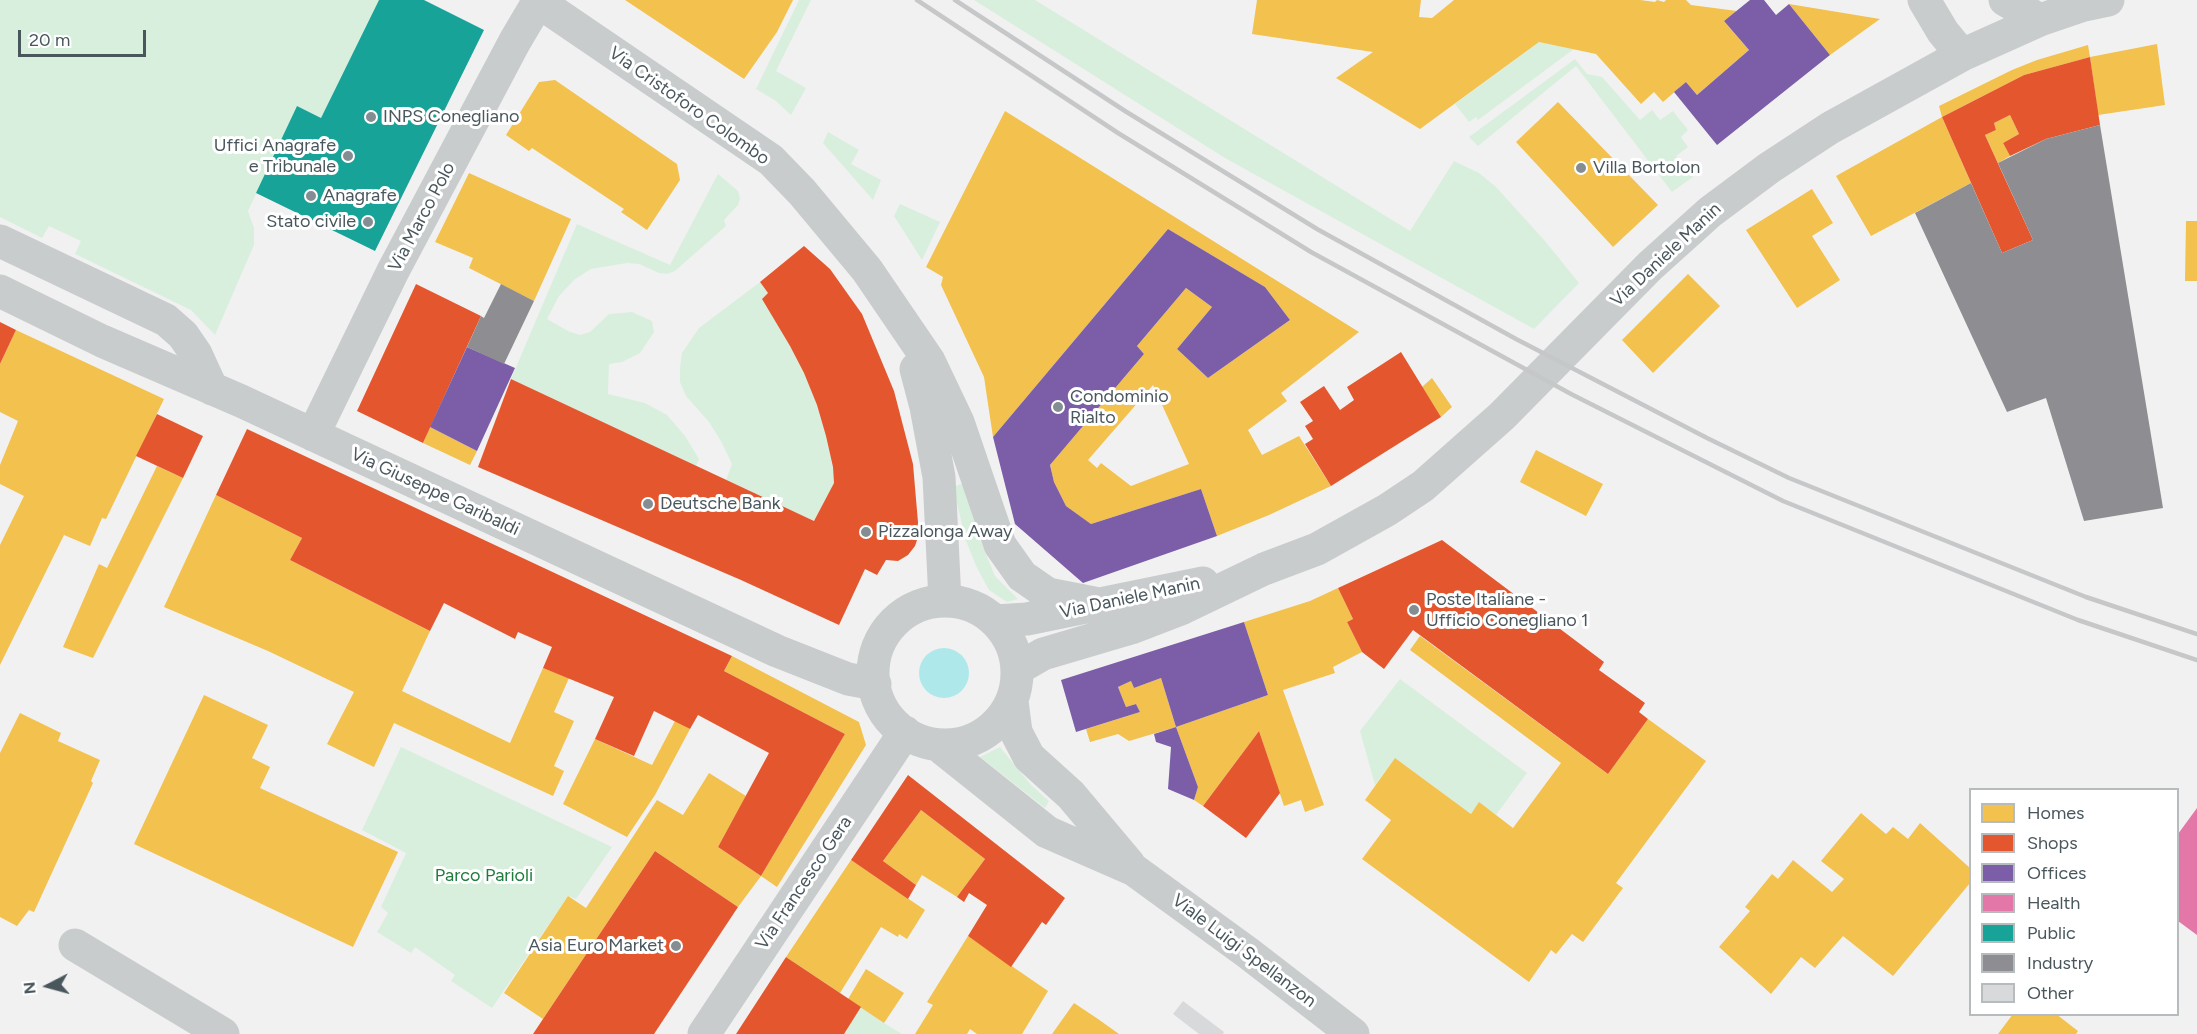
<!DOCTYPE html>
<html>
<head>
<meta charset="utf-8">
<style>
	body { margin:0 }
	#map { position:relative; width:2197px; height:1034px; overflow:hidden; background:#f2f1f1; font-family:Figtree,sans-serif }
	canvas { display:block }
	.legend { position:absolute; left:1969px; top:788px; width:210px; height:228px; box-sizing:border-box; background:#fff; border:2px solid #b6bcbe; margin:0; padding:8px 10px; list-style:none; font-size:18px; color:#49575d }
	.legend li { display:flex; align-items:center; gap:12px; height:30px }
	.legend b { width:30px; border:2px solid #b6bcbe }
	.north { position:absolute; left:18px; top:956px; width:60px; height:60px; -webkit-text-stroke:4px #fff; paint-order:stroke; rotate:264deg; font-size:16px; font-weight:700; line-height:24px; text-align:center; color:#49575d }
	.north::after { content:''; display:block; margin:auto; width:21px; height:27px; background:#49575d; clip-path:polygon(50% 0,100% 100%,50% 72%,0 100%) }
	.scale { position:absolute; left:18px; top:30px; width:128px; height:27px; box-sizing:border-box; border:3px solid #49575d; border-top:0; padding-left:8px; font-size:18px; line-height:21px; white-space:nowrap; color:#49575d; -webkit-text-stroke:4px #fff; paint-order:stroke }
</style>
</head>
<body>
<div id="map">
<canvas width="2197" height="1034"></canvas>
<ul class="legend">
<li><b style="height:16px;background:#f2c14e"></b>Homes</li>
<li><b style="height:16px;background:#e4572e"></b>Shops</li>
<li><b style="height:16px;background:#7b5ea7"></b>Offices</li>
<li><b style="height:16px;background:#e377a8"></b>Health</li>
<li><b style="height:16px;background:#17a398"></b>Public</li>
<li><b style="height:16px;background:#8d8d92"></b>Industry</li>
<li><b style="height:16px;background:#d8d9da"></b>Other</li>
</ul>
<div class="north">N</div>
<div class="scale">20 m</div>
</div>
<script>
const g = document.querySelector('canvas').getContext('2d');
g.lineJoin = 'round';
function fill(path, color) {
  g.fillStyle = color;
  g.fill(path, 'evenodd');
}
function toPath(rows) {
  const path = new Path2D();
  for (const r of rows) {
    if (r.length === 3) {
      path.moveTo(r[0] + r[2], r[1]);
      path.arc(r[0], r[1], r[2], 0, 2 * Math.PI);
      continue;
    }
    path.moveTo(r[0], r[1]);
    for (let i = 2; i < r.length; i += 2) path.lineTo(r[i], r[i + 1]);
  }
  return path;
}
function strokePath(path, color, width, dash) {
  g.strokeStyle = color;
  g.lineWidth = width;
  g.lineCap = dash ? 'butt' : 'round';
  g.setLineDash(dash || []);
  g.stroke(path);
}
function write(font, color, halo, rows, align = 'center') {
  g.font = font + ' Figtree,sans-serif';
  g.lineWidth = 6;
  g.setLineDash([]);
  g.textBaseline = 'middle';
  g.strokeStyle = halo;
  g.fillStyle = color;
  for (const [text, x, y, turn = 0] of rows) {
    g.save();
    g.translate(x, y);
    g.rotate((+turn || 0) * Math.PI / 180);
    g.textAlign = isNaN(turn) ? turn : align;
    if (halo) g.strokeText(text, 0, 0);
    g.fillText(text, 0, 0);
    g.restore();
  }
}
fill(toPath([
	[0,0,379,0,321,118,297,106,248,211,254,228,254,245,215,335,191,310,75,254,81,241,49,226,42,238,0,217],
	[799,0,811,0,776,71,806,88,791,115,776,101,756,89],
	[974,0,1035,0,1410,231,1454,161,1479,173,1496,187,1545,241,1579,283,1534,329,1225,158],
	[1539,42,1574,49,1478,120,1476,117,1469,122,1455,104],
	[1575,59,1587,74,1602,77,1640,120,1652,110,1660,120,1673,111,1688,130,1681,137,1688,147,1676,156,1693,177,1672,192,1576,66,1478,146,1469,137],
	[828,132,859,150,851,164,881,180,873,200,823,143],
	[718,174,738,191,740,198,738,205,724,220,726,226,675,271,667,274,659,273,639,264,627,263,591,269,575,279,559,296,547,319,568,331,580,335,590,332,609,314,632,312,652,321,654,332,640,353,622,362,609,364,608,394,645,403,667,415,685,436,699,459,696,466,511,379,577,224,670,265],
	[900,204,940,222,922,260,894,216],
	[760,282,768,293,762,299,790,346,804,373,817,405,826,436,833,467,834,483,814,521,726,480,732,464,722,443,709,422,686,396,680,382,680,368,682,353,699,328],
	[964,483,978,535,995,576,1018,599,1007,602,989,590,977,568,966,541,953,487],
	[1400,679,1527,773,1496,815,1479,803,1471,814,1395,758,1375,785,1360,731],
	[401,747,612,847,576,899,568,896,492,1008,451,981,455,975,415,947,411,953,377,932,388,913,381,907,406,853,362,830],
	[1000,747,1031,785,1049,801,1045,808,980,757],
	[861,1007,884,1023,902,1034,844,1034]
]), '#d8efdd');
fill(toPath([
	[944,673,25]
]), '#afe8ea');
fill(toPath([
	[625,0,793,0,777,32,744,79],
	[1257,0,1421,0,1419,17,1432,18,1454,0,1640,0,1655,2,1657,0,1664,2,1666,0,1686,0,1691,5,1737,11,1724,21,1749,50,1697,95,1686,82,1663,102,1654,92,1641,104,1596,54,1539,42,1420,129,1336,78,1373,52,1252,34],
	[1789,4,1880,19,1830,55],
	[2157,44,2165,105,2098,115,2090,57],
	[2088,45,2090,57,2024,75,1942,117,1939,106,2012,70,2037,60],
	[555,80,677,164,680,180,647,230,621,212,624,209,532,148,529,151,506,135,539,82],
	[1558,102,1658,205,1613,247,1516,142],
	[1005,111,1359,332,1281,393,1287,401,1248,430,1262,455,1299,436,1331,486,1269,515,1217,536,1201,489,1091,524,1066,506,1054,482,1050,465,1144,354,1137,346,1186,288,1212,307,1177,349,1208,378,1290,320,1265,287,1168,229,993,437,984,377,941,285,943,277,926,267],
	[1153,385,1189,464,1131,486,1101,463,1097,468,1088,460],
	[2010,115,2019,134,2003,143,2010,156,1998,163,1985,135,1996,130,1994,123],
	[1942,117,1971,183,1871,236,1836,176],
	[469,173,571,219,534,301,469,268,473,258,435,242],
	[1812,189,1833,223,1812,236,1840,280,1797,308,1746,230],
	[2186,221,2197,221,2197,281,2185,281],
	[1688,274,1720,306,1653,373,1622,340],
	[16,330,164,399,106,519,102,518,90,546,64,535,0,665,0,545,24,496,0,484,0,465,18,421,0,412,0,364],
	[1432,378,1452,407,1441,417,1422,387],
	[430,427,477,451,470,465,423,443],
	[1536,450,1603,484,1586,516,1520,482],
	[157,466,183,478,93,658,63,647,99,564,107,568],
	[216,495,302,538,290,560,430,631,402,691,510,743,543,668,569,678,554,712,574,721,554,766,564,771,553,796,394,723,374,767,327,744,354,692,268,651,164,607],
	[1338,588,1353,619,1347,622,1362,652,1333,667,1335,673,1283,690,1324,805,1305,812,1301,800,1284,806,1259,731,1203,806,1194,800,1198,787,1176,727,1129,741,1118,734,1090,742,1086,729,1140,712,1136,704,1126,707,1118,687,1131,681,1134,688,1161,678,1176,727,1268,695,1244,622,1310,601],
	[1420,636,1608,774,1648,719,1706,761,1616,883,1623,888,1583,942,1572,934,1556,954,1551,950,1529,982,1362,859,1391,820,1365,800,1395,758,1471,814,1479,802,1513,828,1561,763,1410,650],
	[732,656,859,722,866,745,777,887,761,876,845,734,724,671],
	[204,695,268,725,252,758,270,767,260,788,398,852,353,947,134,844],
	[20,713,61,733,58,741,100,760,91,781,93,783,34,912,29,910,17,926,0,917,0,753],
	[675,721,690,729,655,795,627,837,563,804,595,739,652,765],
	[709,773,746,796,718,847,761,876,738,907,655,851,543,1019,504,993,568,896,586,908,657,800,683,815],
	[921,810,985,859,957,897,922,875,916,885,883,861],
	[1861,813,1886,834,1893,827,1908,839,1920,823,1970,868,1970,883,1893,976,1843,936,1815,968,1801,957,1771,994,1719,947,1750,911,1745,907,1772,874,1778,879,1793,860,1832,892,1844,879,1821,861],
	[851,860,925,910,907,939,899,934,898,937,881,927,840,993,786,957],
	[968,936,1048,991,1022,1034,977,1034,970,1029,967,1034,915,1034,933,1005,927,1002],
	[866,969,904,993,884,1023,848,999],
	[1074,1003,1098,1019,1119,1034,1052,1034],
	[2013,1014,2056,1014,2078,1031,2076,1034,1998,1034]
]), '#f2c14e');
fill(toPath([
	[2090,57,2100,125,2046,139,2010,156,2003,143,2019,134,2010,115,1994,123,1996,130,1985,135,2033,240,2002,253,1942,117,2024,75],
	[804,246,830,269,862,314,894,391,913,464,919,534,915,546,908,555,898,561,886,560,877,575,865,569,839,625,741,580,478,467,511,379,814,521,834,483,833,467,826,436,817,405,804,373,790,346,762,299,768,293,760,282],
	[416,284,481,316,423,443,357,411],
	[0,322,16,330,0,364],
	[1401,352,1441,417,1331,486,1305,444,1313,439,1305,426,1313,421,1300,402,1324,386,1340,410,1354,400,1347,387],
	[157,414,203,436,183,478,136,456],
	[247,429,732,656,724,671,845,734,761,876,718,847,769,753,698,715,690,729,654,711,634,756,595,739,614,697,543,668,552,647,518,632,515,639,444,603,430,631,290,560,302,538,216,495],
	[1442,540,1604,662,1599,670,1645,703,1639,712,1648,719,1608,774,1413,630,1384,669,1362,652,1347,622,1353,619,1338,588],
	[1259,731,1280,793,1246,838,1203,806],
	[908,775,1065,898,1046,925,1042,922,1011,967,968,936,987,905,969,893,964,902,957,897,985,859,921,810,883,861,916,885,908,899,851,860],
	[655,851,738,907,654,1034,533,1034],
	[786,957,861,1007,844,1034,736,1034]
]), '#e4572e');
fill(toPath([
	[1750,0,1764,0,1776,15,1789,4,1830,55,1717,145,1674,92,1686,82,1697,95,1749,50,1724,21],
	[1168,229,1265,287,1290,320,1208,378,1177,349,1212,307,1186,288,1137,346,1144,354,1050,465,1054,482,1066,506,1091,524,1201,489,1217,536,1083,583,1015,524,993,437],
	[467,347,515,368,477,451,430,427],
	[1244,622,1268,695,1176,727,1198,787,1194,800,1168,789,1171,747,1156,742,1154,734,1176,727,1161,678,1134,688,1131,681,1118,687,1126,707,1136,704,1140,712,1076,732,1061,680]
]), '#7b5ea7');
fill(toPath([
	[2197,808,2197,935,2178,921,2178,834]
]), '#e377a8');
fill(toPath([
	[379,0,424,0,484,30,375,251,256,193,297,106,321,118]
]), '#17a398');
fill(toPath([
	[2100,125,2163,508,2084,521,2046,398,2007,412,1915,213,1971,183,2002,253,2033,240,1998,163,2046,139],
	[501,284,534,301,504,364,467,347,481,316,484,318]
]), '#8d8d92');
fill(toPath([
	[1183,1001,1224,1032,1223,1034,1199,1034,1173,1014]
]), '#d8d9da');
strokePath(toPath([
	[536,0,771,160,802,192,867,270,929,361,958,422,1000,545,1022,576,1048,594,1099,604],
	[1924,0,1943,32,1962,55],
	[2005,0,2040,20],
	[0,241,166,320,183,335,196,354,212,389],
	[0,291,102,341,241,401,777,651,848,679,875,684],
	[916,369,926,407,939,477,945,601],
	[313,435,393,271,515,41,538,2],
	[945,673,72],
	[995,621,1027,619,1203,583],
	[1017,669,1043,654,1131,628,1183,608,1264,569,1317,549,1387,510,1423,486,1502,416,1650,266,1710,212,1769,168,1830,128,1962,55,2040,20,2084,5,2108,0],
	[1012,701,1016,732,1029,757,1071,795,1129,864],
	[938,745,1047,832,1134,870,1248,953,1353,1034],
	[75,945,223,1034],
	[704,1034,905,732]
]), '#c9cccd', 33);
strokePath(toPath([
	[917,0,1118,133,1311,252,1571,394,1783,501,2078,620,2197,660],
	[955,0,1125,111,1317,229,1516,339,1707,438,1789,478,2086,597,2197,634]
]), '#c5c7c8', 4.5);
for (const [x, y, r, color] of [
	[371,117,6,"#848d91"],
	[348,156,6,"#848d91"],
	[1581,168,6,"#848d91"],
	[311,196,6,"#848d91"],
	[368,222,6,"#848d91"],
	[1058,407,6,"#848d91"],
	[648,504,6,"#848d91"],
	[866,532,6,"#848d91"],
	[1414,610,6,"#848d91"],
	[676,946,6,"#848d91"]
]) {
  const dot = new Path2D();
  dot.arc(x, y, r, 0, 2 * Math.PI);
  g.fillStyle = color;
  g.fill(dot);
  strokePath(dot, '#fff', 2);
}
write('18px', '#49575d', '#fff', [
	["Via Cristoforo Colombo",689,106,35],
	["Via Marco Polo",422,217,-62],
	["Via Daniele Manin",1666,255,-43],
	["Via Giuseppe Garibaldi",435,492,25],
	["Via Daniele Manin",1130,598,-12],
	["Via Francesco Gera",804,883,-56],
	["Viale Luigi Spellanzon",1244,951,37]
]);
write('18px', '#49575d', '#fff', [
	["INPS Conegliano",383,117],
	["Uffici Anagrafe",336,146,"right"],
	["e Tribunale",336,167,"right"],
	["Villa Bortolon",1593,168],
	["Anagrafe",323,196],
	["Stato civile",356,222,"right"],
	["Condominio",1070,397],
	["Rialto",1070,418],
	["Deutsche Bank",660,504],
	["Pizzalonga Away",878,532],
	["Poste Italiane -",1426,600],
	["Ufficio Conegliano 1",1426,621],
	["Asia Euro Market",664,946,"right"]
], 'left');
write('18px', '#1d7b3c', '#fff', [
	["Parco Parioli",484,876]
]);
</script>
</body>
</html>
